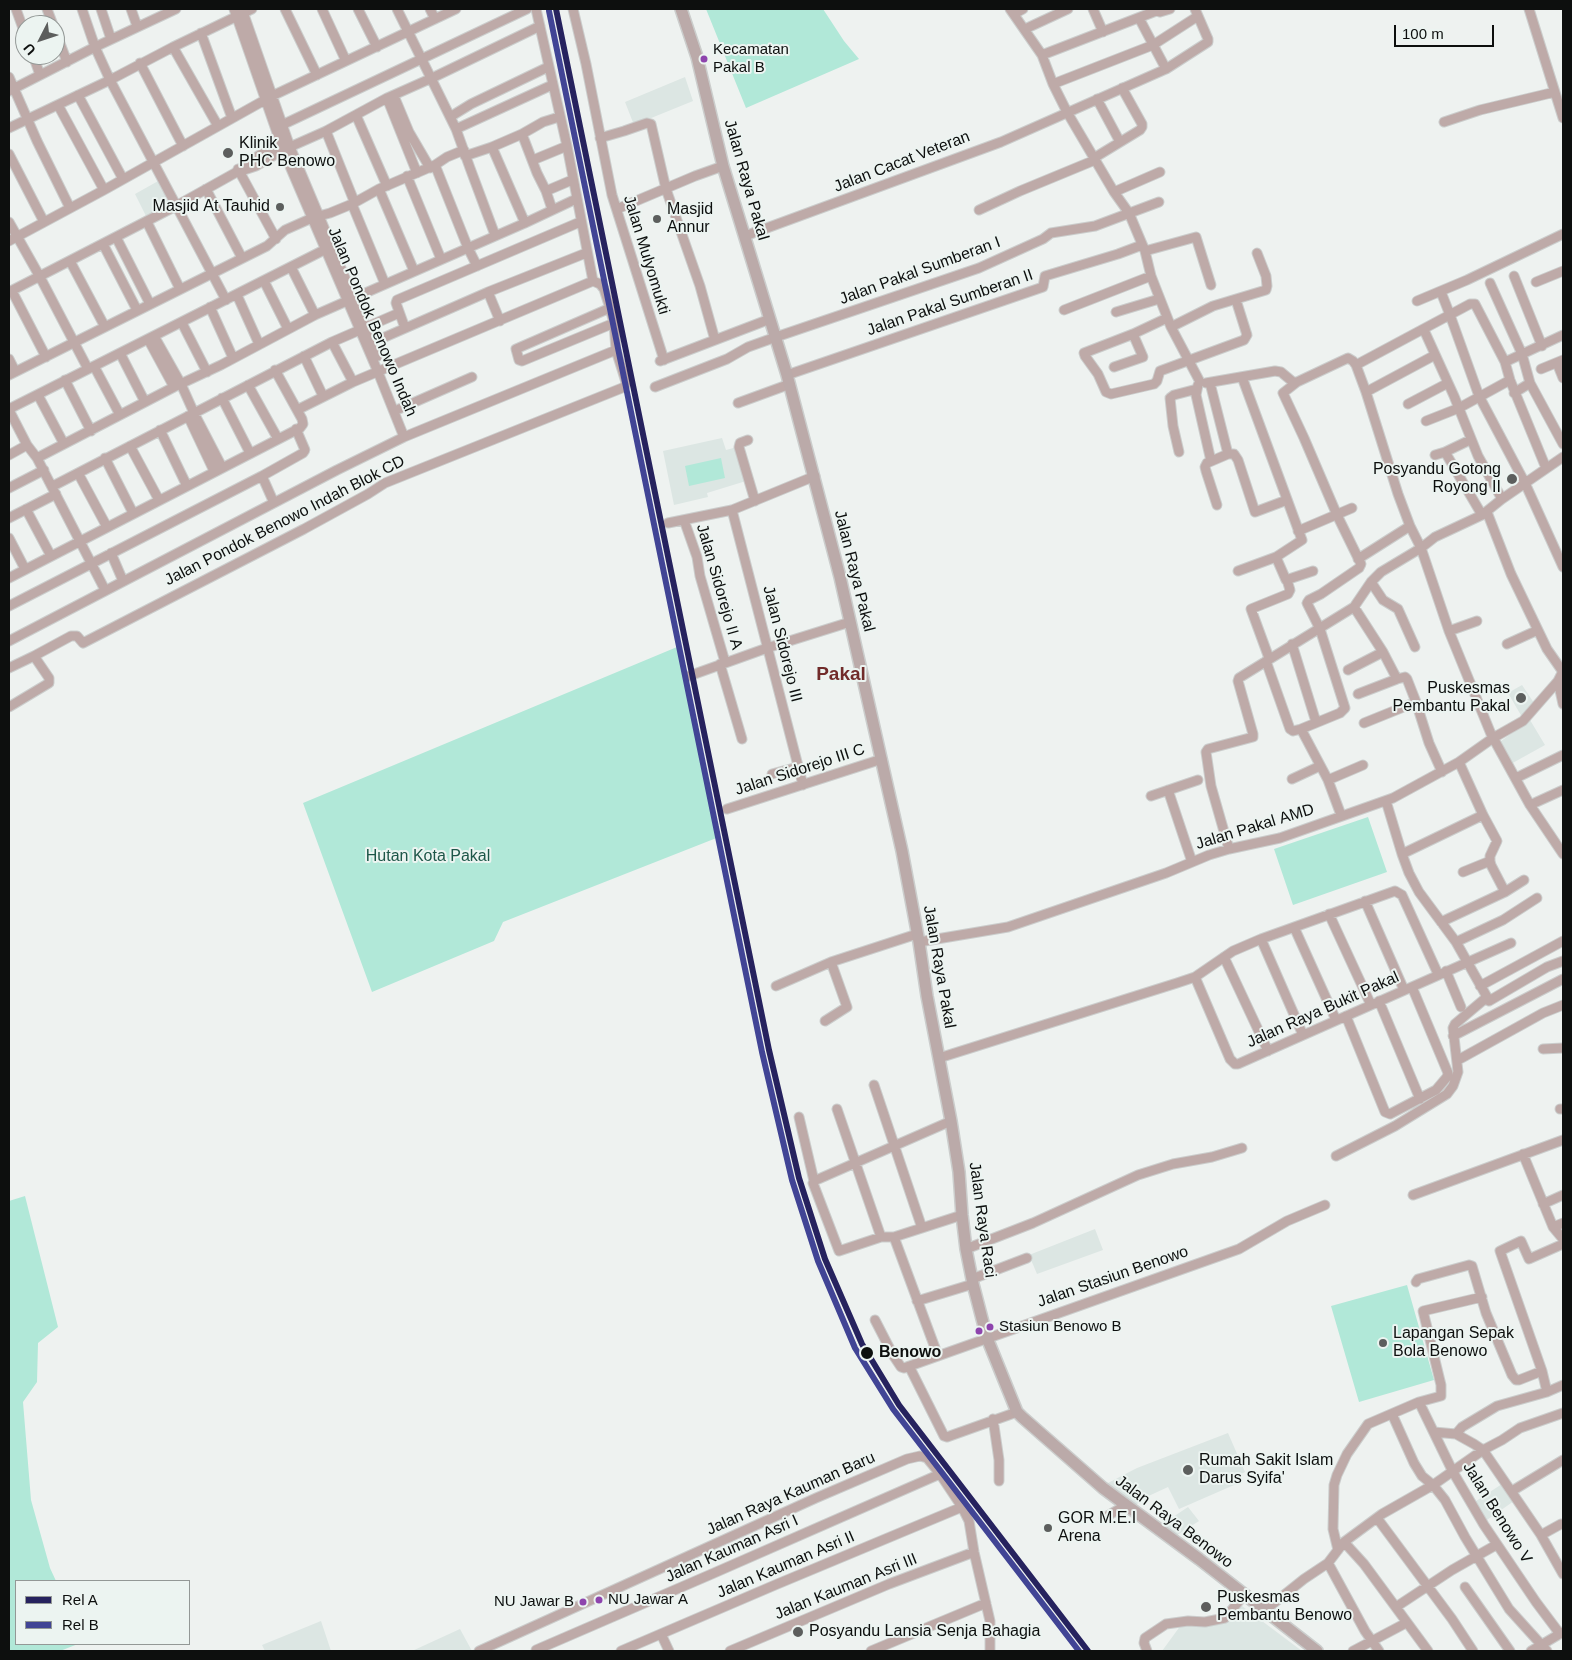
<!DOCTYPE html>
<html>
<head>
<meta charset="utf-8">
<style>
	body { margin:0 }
	#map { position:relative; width:1572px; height:1660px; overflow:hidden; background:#eef2f0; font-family:Helvetica,sans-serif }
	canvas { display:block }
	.frame { position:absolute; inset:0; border:10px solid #0d0f0e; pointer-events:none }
	.legend { position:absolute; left:15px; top:1580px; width:175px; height:65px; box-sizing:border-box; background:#ecf4f1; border:1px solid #939896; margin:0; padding:6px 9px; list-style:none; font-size:15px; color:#0d0f0e }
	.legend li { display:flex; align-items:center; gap:10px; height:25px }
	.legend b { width:25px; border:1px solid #939896 }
	.north { position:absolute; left:15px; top:15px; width:50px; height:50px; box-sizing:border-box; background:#ecf4f1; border:1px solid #939896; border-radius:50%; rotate:229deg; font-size:14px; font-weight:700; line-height:20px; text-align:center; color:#0d0f0e }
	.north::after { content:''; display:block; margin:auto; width:18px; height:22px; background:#5c5e5d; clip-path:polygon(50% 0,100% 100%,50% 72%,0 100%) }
	.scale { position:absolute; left:1394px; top:25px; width:100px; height:22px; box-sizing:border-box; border:2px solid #0d0f0e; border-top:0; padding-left:6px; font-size:15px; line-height:18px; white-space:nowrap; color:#0d0f0e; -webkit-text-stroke:4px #ecf4f1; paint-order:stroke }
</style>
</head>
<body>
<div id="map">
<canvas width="1572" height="1660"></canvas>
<div class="frame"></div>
<ul class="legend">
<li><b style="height:6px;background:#26225e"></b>Rel A</li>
<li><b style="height:6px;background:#414495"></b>Rel B</li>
</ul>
<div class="north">U</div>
<div class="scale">100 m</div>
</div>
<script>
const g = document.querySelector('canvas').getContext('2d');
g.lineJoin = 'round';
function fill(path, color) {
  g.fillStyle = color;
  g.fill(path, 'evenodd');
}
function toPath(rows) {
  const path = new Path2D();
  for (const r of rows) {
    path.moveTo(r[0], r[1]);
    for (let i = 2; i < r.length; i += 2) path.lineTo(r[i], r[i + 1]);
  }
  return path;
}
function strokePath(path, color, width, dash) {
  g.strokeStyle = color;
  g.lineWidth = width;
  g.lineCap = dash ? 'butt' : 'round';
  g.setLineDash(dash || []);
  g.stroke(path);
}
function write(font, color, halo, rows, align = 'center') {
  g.font = font + ' Helvetica,sans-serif';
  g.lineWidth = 4;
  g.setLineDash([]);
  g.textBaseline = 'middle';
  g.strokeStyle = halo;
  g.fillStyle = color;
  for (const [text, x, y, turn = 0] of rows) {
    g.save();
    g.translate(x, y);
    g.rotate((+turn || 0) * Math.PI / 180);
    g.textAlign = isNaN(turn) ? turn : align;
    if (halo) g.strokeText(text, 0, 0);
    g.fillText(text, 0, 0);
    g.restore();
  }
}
fill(toPath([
	[685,77,693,101,634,125,625,102],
	[160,180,174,207,148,220,135,194],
	[722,438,726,450,737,447,746,481,707,493,708,497,674,505,663,451],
	[1522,685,1534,703,1522,717,1508,693],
	[1530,720,1545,745,1509,765,1497,744],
	[1095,1229,1103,1250,1037,1274,1029,1255],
	[1228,1433,1245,1472,1239,1475,1241,1482,1179,1509,1168,1487,1142,1499,1132,1509,1104,1485,1137,1468],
	[1502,1484,1514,1501,1484,1522,1473,1503],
	[1188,1507,1199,1521,1174,1537,1161,1525],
	[1242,1606,1302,1651,1162,1651,1181,1625,1227,1619],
	[321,1621,331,1651,265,1651,262,1645],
	[460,1629,472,1651,412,1651]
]), '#dce6e3');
fill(toPath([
	[706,9,823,9,844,41,859,59,746,108],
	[721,458,725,478,689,486,685,466],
	[677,647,719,837,503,922,494,941,372,992,303,803],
	[1368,817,1387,872,1293,905,1274,849],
	[25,1196,58,1327,38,1343,37,1382,23,1402,31,1500,50,1568,56,1581,16,1581,16,1644,78,1644,60,1651,9,1651,9,1201],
	[1407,1285,1434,1380,1359,1402,1331,1306]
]), '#b1e8d8');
const minor = toPath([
	[16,9,25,34],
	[47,9,53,25],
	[82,9,95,47,110,80,226,300],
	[101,9,111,39],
	[131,9,137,26],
	[234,9,283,150,378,372,404,437],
	[242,9,290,147,378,356],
	[285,9,317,75],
	[322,9,346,61],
	[358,9,377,47],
	[397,9,456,129,470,168,495,235],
	[430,9,435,19],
	[536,9,567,146,593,281],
	[573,9,586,64,612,195,664,360],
	[1010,9,1042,55,1053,84,1067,112,1114,192,1129,213,1145,251,1151,276,1171,327,1199,380],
	[1093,9,1103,32],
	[1156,9,1157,11,1160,12,1170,9],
	[1529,9,1563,118],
	[1014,14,1023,9],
	[1139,18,1166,69],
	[1025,29,1068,9],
	[55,30,67,62],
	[201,33,232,118],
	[173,47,218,126],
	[33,55,40,75],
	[1042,55,1156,11],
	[140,63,183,146],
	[9,77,37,141,70,208],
	[1053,84,1153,45,1198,16],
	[9,91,95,47,176,9],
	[78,95,123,179],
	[394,96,409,132,430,168],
	[387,98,417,173],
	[1097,99,1120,142],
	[58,105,104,190],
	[356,115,387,186],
	[450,117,471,104,548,67],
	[1444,122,1480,110,1555,92],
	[282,125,527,9],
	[9,128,110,80,173,47,252,9],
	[456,129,552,85],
	[326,131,354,201],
	[522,134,537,173,546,191],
	[600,138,624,131,647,123,651,124,666,189,700,286,715,340],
	[492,147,525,223],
	[9,154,44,222],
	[465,156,492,147,522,134,543,122,559,117],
	[1094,158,1140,130,1142,127,1142,124,1122,88],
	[533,160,567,146],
	[435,165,468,248,477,266],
	[238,169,276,239],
	[237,171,258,156,284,140],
	[407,176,441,259],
	[206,189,242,258],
	[379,189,414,271],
	[1114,192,1160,172],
	[352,204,385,284],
	[552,209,546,191,572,180],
	[617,209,695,176,723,166],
	[979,210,1020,191,1095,160],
	[9,222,40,277,88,369],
	[147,222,180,289],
	[745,236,1001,142,1166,69,1208,42,1208,39,1195,9],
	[116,237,150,304],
	[9,241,104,190,272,96,456,9],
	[103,244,137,310],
	[1145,251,1196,237,1211,285],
	[70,261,105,327],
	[291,267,315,315],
	[1514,276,1542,346],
	[264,281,288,329],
	[593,281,600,284,604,289,610,308,614,323,522,361,519,360,516,349,610,308],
	[1536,282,1563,271],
	[1490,283,1522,354,1530,383],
	[12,291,46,357],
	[9,292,176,206,235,173,256,166,283,150,326,131,387,98,432,78,540,26],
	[488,292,500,321],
	[1441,292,1450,315,1479,396,1525,483,1563,567],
	[237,295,259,344],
	[1417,301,1467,280,1563,234],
	[210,307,233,358],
	[1064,310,1151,276],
	[1116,312,1159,299],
	[1167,318,1133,334,1084,353,1085,356,1098,374,1106,392,1111,394,1154,384,1157,381,1160,371,1244,340,1247,335,1236,300],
	[182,323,207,372],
	[1171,327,1213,306,1266,290,1267,286,1266,276,1257,253],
	[405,328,396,303,397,300,580,222],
	[1424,330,1454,396,1478,456,1502,499],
	[154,336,181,384,194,413,222,467],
	[148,339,174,387],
	[332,342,353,382],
	[369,344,488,292,586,253],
	[120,353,145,402],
	[304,356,323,396],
	[9,359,15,371],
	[660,361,770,319],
	[1505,362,1563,335],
	[1557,363,1563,378],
	[1356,365,1470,304,1475,304,1505,362,1510,380,1546,468],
	[94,366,120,415],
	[1114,367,1143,357,1133,334],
	[1541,369,1563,360],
	[9,375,267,246,285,230,312,218,330,213,352,204,379,189,435,165,447,157,464,150],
	[787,375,1043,287,1045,276,1118,254,1142,245],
	[65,380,91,431],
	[1206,383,1275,371,1281,372,1293,382,1297,382],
	[1210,383,1228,454,1234,454,1238,460,1255,512,1287,500],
	[248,385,278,439],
	[1198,385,1196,395,1211,461],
	[655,387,727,359,748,347,776,337,979,268,1043,239,1051,233,1095,226,1159,202],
	[1366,392,1435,355],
	[1514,393,1530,383,1563,444],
	[38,395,64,444],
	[222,398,250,453],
	[738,403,790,384],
	[1408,404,1448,383],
	[9,409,330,247],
	[399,409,472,377],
	[9,410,27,445,37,458,105,590],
	[297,410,353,382,593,281],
	[188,416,214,471],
	[1426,421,1459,408,1510,380],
	[160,430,187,486],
	[748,440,740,443,739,447,755,501],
	[130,446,159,500],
	[1179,452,1173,426,1170,398,1174,395,1197,389],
	[1445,452,1482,515],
	[9,455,27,445],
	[1435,455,1445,452,1470,440],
	[37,458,174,387,221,365,315,315,525,223,576,199],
	[105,458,133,513],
	[78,473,107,527],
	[262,476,274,503],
	[53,486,332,342,399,313],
	[9,488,44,470],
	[1217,505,1206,471,1205,467,1207,463,1228,454],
	[26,509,51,556],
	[732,510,803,785],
	[1487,512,1511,574,1547,649,1563,672],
	[9,518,56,494],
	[684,520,697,557,700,576,725,662],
	[668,523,732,510,815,476],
	[1298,531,1352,508],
	[9,538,25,569],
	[111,553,123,581],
	[1276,557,1286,580,1313,571],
	[1358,559,1410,526],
	[1238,571,1276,557,1302,540,1242,377],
	[9,578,300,428,303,424,302,419,275,370],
	[1371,582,1383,600,1398,609,1415,647],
	[9,606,262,476,303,453,305,450,296,429],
	[1354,607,1383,652,1397,679,1405,677,1407,679,1416,702,1429,743,1442,772],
	[1449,631,1477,621],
	[9,641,337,470,404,437,616,350,614,323],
	[1292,644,1316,722],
	[1507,644,1538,630],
	[1269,658,1251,609,1288,594,1290,590,1287,580],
	[1266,661,1290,729,1293,731,1301,729],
	[720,664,742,739],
	[9,668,34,656],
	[1348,670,1383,652],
	[689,676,767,648,850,622],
	[1558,681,1563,704],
	[1358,694,1397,679],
	[9,707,49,683,49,678,34,656,71,636,77,636,83,643,304,529,368,494,385,483,622,388,625,386,626,382,616,350],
	[1364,723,1416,702],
	[1459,762,1483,815,1497,841,1490,856,1490,861,1491,865,1505,892],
	[772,774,798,767],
	[1516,778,1563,755],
	[1292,779,1320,766],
	[1328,780,1363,765],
	[1168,790,1192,862],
	[1151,796,1198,780],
	[1530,805,1563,790],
	[727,809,882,759],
	[1341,815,1328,780,1301,729,1340,713,1345,708,1320,629,1307,603,1309,600,1321,594,1359,568,1361,564,1337,515,1304,438,1283,393,1297,382,1348,358,1353,361,1356,365,1366,392,1398,494,1410,526,1421,548,1449,631,1491,734,1530,805,1563,854],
	[1229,849,1211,786,1206,752,1208,749,1253,737,1253,734,1238,681,1239,678,1354,607,1371,582,1381,572,1421,548,1435,537,1482,515,1502,499,1563,457],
	[1402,854,1483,815],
	[1463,872,1490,861],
	[1365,901,1404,990],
	[1329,914,1371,1005],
	[1441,922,1505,892,1524,880],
	[1294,927,1336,1020],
	[1261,939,1303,1035],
	[919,942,1008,927,1166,873,1209,855,1229,849,1280,838,1393,798,1459,762,1493,738,1523,721,1558,681,1563,671],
	[1456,942,1503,920,1537,898],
	[1224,957,1268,1051],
	[1446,971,1461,1007],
	[1195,977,1230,1059,1235,1064,1238,1064,1511,943],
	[776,986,831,962],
	[1480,986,1563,941],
	[1487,997,1489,1001,1547,967,1563,961],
	[1379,1001,1420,1099],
	[1346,1016,1385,1112,1390,1114,1436,1090,1447,1077,1448,1073,1412,987],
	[825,1021,847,1007,831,962,917,934],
	[1453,1036,1563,979],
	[1543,1049,1563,1048],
	[939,1058,1177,983,1195,977,1233,951,1261,939,1395,891,1402,895,1438,974],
	[1458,1060,1543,1013,1563,1005],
	[874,1085,922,1228],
	[837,1109,881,1237],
	[1560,1109,1563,1109],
	[799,1117,814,1181],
	[951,1121,814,1181,813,1183,839,1251,881,1237,894,1237,962,1215],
	[1523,1154,1553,1227,1563,1239],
	[1336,1156,1395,1126,1447,1094,1453,1086,1458,1072,1453,1028,1455,1024,1487,997,1456,942,1419,892,1409,873,1402,854,1386,801],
	[1413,1195,1563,1140],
	[1543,1204,1563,1195],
	[1553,1227,1563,1223],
	[894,1237,938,1356],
	[966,1249,1033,1223,1138,1175,1173,1164,1212,1157,1242,1148],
	[972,1279,1027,1258],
	[1416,1282,1418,1279,1469,1265,1472,1266,1486,1313,1512,1375,1516,1380,1519,1380,1542,1371],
	[917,1301,973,1284],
	[875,1320,893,1355,901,1367,904,1368,1239,1249,1287,1221,1325,1205],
	[909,1366,944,1436,947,1437,1017,1412],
	[1547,1392,1542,1371,1500,1251,1521,1241,1529,1259,1563,1244],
	[1419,1402,1453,1472,1484,1525,1536,1602,1560,1634],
	[1392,1414,1414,1463,1422,1476,1433,1485,1445,1500,1465,1537,1509,1609,1547,1651],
	[993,1419,999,1460,999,1481],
	[1434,1432,1456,1434,1474,1444,1483,1450,1541,1535,1563,1574],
	[1456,1434,1462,1427,1497,1406,1547,1392,1563,1385],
	[1512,1491,1563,1460],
	[1104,1518,1126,1505],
	[1377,1518,1452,1619,1473,1651],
	[1541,1535,1561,1524],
	[1344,1542,1364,1564,1428,1651],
	[1338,1550,1333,1529,1334,1485,1337,1475,1347,1454,1368,1424,1419,1402,1441,1396,1441,1385,1423,1311,1482,1297],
	[1328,1563,1365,1631,1379,1651],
	[1465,1587,1510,1651],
	[1396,1607,1452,1570,1496,1545],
	[1264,1611,1304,1579,1328,1563,1344,1542,1382,1514,1433,1485,1483,1450,1502,1440,1520,1428,1563,1413],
	[661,1634,669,1651],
	[536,1650,714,1573,940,1474],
	[479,1651,816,1498,907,1459,920,1456,927,1458,940,1474,962,1507,969,1521,974,1552,990,1621,990,1651],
	[621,1651,775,1585,962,1507],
	[730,1651,889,1584,974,1552],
	[871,1651,986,1603],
	[1147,1651,1144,1643,1145,1638,1166,1624,1188,1621,1205,1622,1225,1618,1244,1595],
	[1353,1651,1406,1623],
	[1531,1651,1563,1632]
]);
const major = toPath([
	[681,9,697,57,723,166,787,375,840,577,902,851,919,942,927,996,951,1121,959,1172,962,1215,966,1249,973,1284,987,1338,1017,1412,1022,1417,1103,1488,1199,1559,1317,1651]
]);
strokePath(minor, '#cbcdcc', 11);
strokePath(major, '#cbcdcc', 14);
strokePath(minor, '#beaaa8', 9);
strokePath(major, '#bbaaa9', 11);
strokePath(toPath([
	[556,9,769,1050,799,1178,825,1259,862,1344,899,1405,1088,1651]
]), '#26225e', 6);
strokePath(toPath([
	[549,11,762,1052,792,1180,818,1261,855,1348,893,1409,1079,1651]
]), '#414495', 6);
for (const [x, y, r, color] of [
	[704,59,4.5,"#8e44ad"],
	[228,153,6,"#5c5e5d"],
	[280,207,5,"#5c5e5d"],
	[657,219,5,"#5c5e5d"],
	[1512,479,6,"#5c5e5d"],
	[1521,698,6,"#5c5e5d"],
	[990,1327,4.5,"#8e44ad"],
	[979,1331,4.5,"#8e44ad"],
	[1383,1343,5,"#5c5e5d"],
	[867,1353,7,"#0d0f0e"],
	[1188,1470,6,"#5c5e5d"],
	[1048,1528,5,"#5c5e5d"],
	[599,1600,4.5,"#8e44ad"],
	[583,1602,4.5,"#8e44ad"],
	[1206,1607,6,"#5c5e5d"],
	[798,1632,6,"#5c5e5d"]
]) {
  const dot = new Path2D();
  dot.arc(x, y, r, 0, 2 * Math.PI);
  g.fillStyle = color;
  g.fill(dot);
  strokePath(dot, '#ecf4f1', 2);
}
write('15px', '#0d0f0e', '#ecf4f1', [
	["Kecamatan",713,50],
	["Pakal B",713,68],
	["Stasiun Benowo B",999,1327],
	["NU Jawar A",608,1600],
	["NU Jawar B",574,1602,"right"]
], 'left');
write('16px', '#0d0f0e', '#ecf4f1', [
	["Klinik",239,144],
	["PHC Benowo",239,162],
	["Masjid At Tauhid",270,207,"right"],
	["Masjid",667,210],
	["Annur",667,228],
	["Posyandu Gotong",1501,470,"right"],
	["Royong II",1501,488,"right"],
	["Puskesmas",1510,689,"right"],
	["Pembantu Pakal",1510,707,"right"],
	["Lapangan Sepak",1393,1334],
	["Bola Benowo",1393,1352],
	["Rumah Sakit Islam",1199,1461],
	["Darus Syifa'",1199,1479],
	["GOR M.E.I",1058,1519],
	["Arena",1058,1537],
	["Puskesmas",1217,1598],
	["Pembantu Benowo",1217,1616],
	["Posyandu Lansia Senja Bahagia",809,1632]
], 'left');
write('16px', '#0d0f0e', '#ecf4f1', [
	["Jalan Cacat Veteran",902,162,-21],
	["Jalan Raya Pakal",746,180,74],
	["Jalan Mulyomukti",646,255,73],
	["Jalan Pakal Sumberan I",920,271,-20],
	["Jalan Pakal Sumberan II",950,303,-19],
	["Jalan Pondok Benowo Indah",372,322,67],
	["Jalan Pondok Benowo Indah Blok CD",285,521,-27],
	["Jalan Raya Pakal",854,571,76],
	["Jalan Sidorejo II A",719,587,74],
	["Jalan Sidorejo III",782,644,76],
	["Jalan Sidorejo III C",800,770,-18],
	["Jalan Pakal AMD",1255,827,-17],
	["Jalan Raya Pakal",939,967,80],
	["Jalan Raya Bukit Pakal",1323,1010,-24],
	["Jalan Raya Raci",982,1220,82],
	["Jalan Stasiun Benowo",1113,1277,-19],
	["Jalan Raya Kauman Baru",791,1494,-24],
	["Jalan Benowo V",1497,1513,58],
	["Jalan Raya Benowo",1174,1522,37],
	["Jalan Kauman Asri I",732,1549,-24],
	["Jalan Kauman Asri II",786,1565,-23],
	["Jalan Kauman Asri III",846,1587,-22]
]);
write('16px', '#1d5648', '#ecf4f1', [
	["Hutan Kota Pakal",428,857]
]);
write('bold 16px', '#0d0f0e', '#ecf4f1', [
	["Benowo",879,1353]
], 'left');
write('bold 19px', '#712b2a', '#ecf4f1', [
	["Pakal",841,675]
]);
</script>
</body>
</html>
